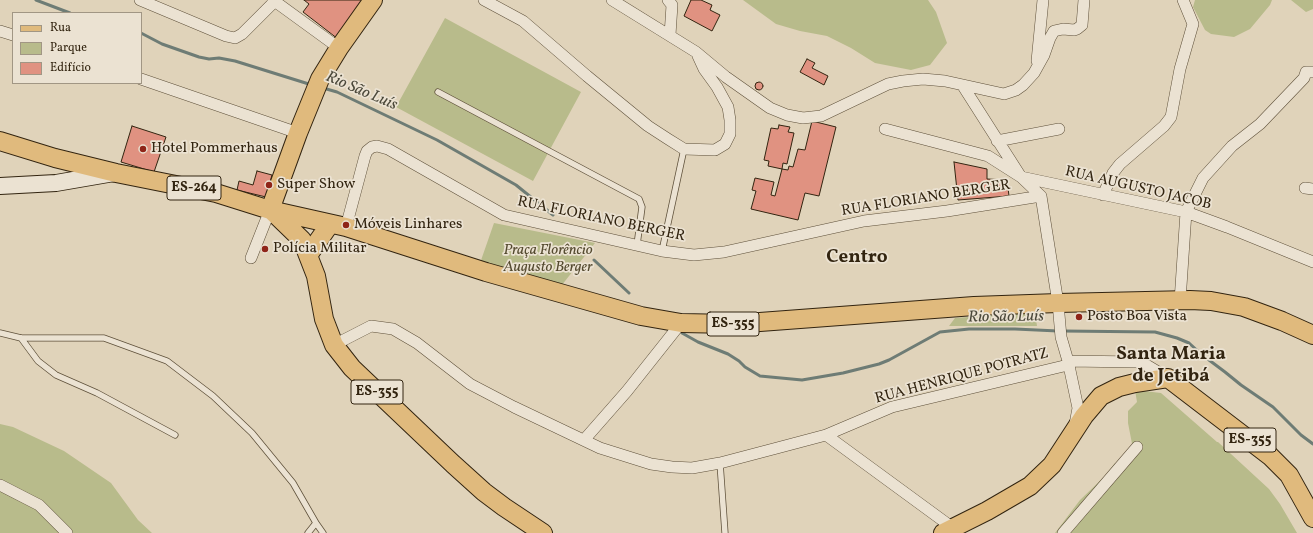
<!DOCTYPE html>
<html>
<head>
<meta charset="utf-8">
<style>
	body { margin:0 }
	#map { position:relative; width:1313px; height:533px; overflow:hidden; background:#e0d3ba; font-family:Vollkorn,serif }
	canvas { display:block }
	.legend { position:absolute; left:12px; top:12px; width:130px; height:72px; box-sizing:border-box; background:#ebe2d2; border:1px solid #a19684; margin:0; padding:5px 7px; list-style:none; font-size:12px; color:#322410 }
	.legend li { display:flex; align-items:center; gap:8px; height:20px }
	.legend b { width:20px; border:1px solid #a19684 }
</style>
</head>
<body>
<div id="map">
<canvas width="1313" height="533"></canvas>
<ul class="legend">
<li><b style="height:5px;background:#e0ba7d"></b>Rua</li>
<li><b style="height:11px;background:#b8bb8b"></b>Parque</li>
<li><b style="height:11px;background:#e09281"></b>Edifício</li>
</ul>
</div>
<script>
const g = document.querySelector('canvas').getContext('2d');
g.lineJoin = 'round';
function fill(path, color) {
  g.fillStyle = color;
  g.fill(path, 'evenodd');
}
function toPath(rows) {
  const path = new Path2D();
  for (const r of rows) {
    if (r.length === 3) {
      path.moveTo(r[0] + r[2], r[1]);
      path.arc(r[0], r[1], r[2], 0, 2 * Math.PI);
      continue;
    }
    path.moveTo(r[0], r[1]);
    for (let i = 2; i < r.length; i += 2) path.lineTo(r[i], r[i + 1]);
  }
  return path;
}
function strokePath(path, color, width, dash) {
  g.strokeStyle = color;
  g.lineWidth = width;
  g.lineCap = dash ? 'butt' : 'round';
  g.setLineDash(dash || []);
  g.stroke(path);
}
function write(font, color, halo, rows, align = 'center') {
  g.font = font + ' Vollkorn,serif';
  g.lineWidth = 3.5;
  g.setLineDash([]);
  g.textBaseline = 'middle';
  g.strokeStyle = halo;
  g.fillStyle = color;
  for (const [text, x, y, turn = 0] of rows) {
    g.save();
    g.translate(x, y);
    g.rotate((+turn || 0) * Math.PI / 180);
    g.textAlign = isNaN(turn) ? turn : align;
    if (halo) g.strokeText(text, 0, 0);
    g.fillText(text, 0, 0);
    g.restore();
  }
}
fill(toPath([
	[743,0,928,0,936,12,947,43,930,65,911,70,875,63,851,48,827,36,800,31,776,24],
	[1195,0,1272,0,1270,5,1250,29,1234,37,1211,34,1205,30,1193,7],
	[1291,0,1313,0,1313,9,1306,12],
	[445,18,581,92,533,181,396,107],
	[494,223,595,243,558,290,479,266],
	[1035,312,1037,326,949,326,955,318],
	[1135,390,1161,393,1217,442,1218,442,1269,489,1280,504,1297,533,1055,533,1080,500,1105,476,1115,463,1130,464,1134,454,1128,423,1128,411,1137,402],
	[0,424,13,427,64,451,111,483,138,520,152,533,0,533]
]), '#b8bb8b');
strokePath(toPath([
	[36,0,70,13],
	[141,33,162,44,199,57,209,59,219,58,235,61,312,85],
	[323,88,337,92,437,140,516,185,553,215],
	[594,260,629,293],
	[1063,331,1155,332,1177,338,1189,343,1201,354,1225,372,1241,385,1273,407,1301,435,1313,444],
	[682,333,698,342,728,354,739,361,745,367,760,376,802,380,843,373,879,364,889,360,940,332,969,329,1015,329,1058,331]
]), '#6e7c75', 3);
const building = toPath([
	[304,0,364,0,338,39,303,12,309,4,304,0],
	[691,0,701,0,712,5,710,10,720,15,712,31,684,16,691,0],
	[807,59,815,63,812,68,828,76,824,85,800,72,807,59],
	[759,86,4],
	[812,121,836,127,819,196,805,193,798,220,751,209,756,191,752,190,755,178,774,182,771,195,775,196,782,169,788,170,789,166,793,167,798,149,805,150,812,121],
	[779,125,790,127,788,132,794,133,787,164,783,163,782,169,768,166,769,161,764,160,771,128,778,129,779,125],
	[132,126,166,137,154,172,121,162,132,126],
	[954,162,987,169,987,179,1007,180,1009,196,958,200,954,162],
	[257,171,272,175,266,197,237,190,239,181,253,185,257,171]
]);
fill(building, '#e09281');
strokePath(building, '#322410', 1);
const lane = toPath([
	[438,92,639,199,642,207,637,245],
	[662,251,684,149],
	[0,333,21,338,104,338,167,361,213,396,252,433,293,483,316,523,308,533],
	[21,338,38,361,56,375,97,393,175,435],
	[720,463,725,533],
	[316,523,323,533]
]);
const street = toPath([
	[140,0,226,36,235,38,242,34,275,1],
	[273,0,339,48],
	[484,0,523,21,587,76,648,126,668,139,684,149,715,150,725,144,730,134,730,120,728,107,717,87,704,69,698,56],
	[612,0,696,52,726,77,770,108,787,115,803,118,821,116,888,84,903,81,923,79,945,81,1004,94,1016,90,1023,85,1034,73,1044,55,1050,38,1054,31,1063,29,1074,30,1077,29,1082,25,1084,0],
	[668,0,672,5,670,35],
	[0,31,13,35],
	[1037,61,1043,0],
	[141,79,298,133],
	[963,86,1021,177,1041,196,1058,303,1061,337,1068,361,1078,408,1075,424],
	[885,129,988,156,1021,177,1186,212,1227,227,1313,262],
	[997,141,1059,129],
	[1305,188,1313,189],
	[1103,195,1113,173,1120,164,1164,126,1171,117,1180,69,1193,24,1183,0],
	[346,227,365,156,367,151,372,147,377,146,388,149,504,215,662,251,694,255,724,252,864,221,947,211,1041,196],
	[251,258,270,210],
	[1180,301,1186,212,1203,178,1232,146,1260,124,1304,78,1306,72,1313,72],
	[334,345,371,326,393,329,417,343,470,384,514,407,600,448,651,464,672,467,692,468,720,463,777,448,826,435,892,407,1068,365],
	[1068,361,1137,362,1148,366,1168,378],
	[826,435,953,528],
	[584,440,627,391,681,323],
	[0,485,39,505,67,533],
	[1063,533,1137,447]
]);
const secondary = toPath([
	[0,186,56,183,114,173]
]);
const primary = toPath([
	[0,141,55,158,116,173,216,193,270,210,346,227,486,272,641,316,681,323,733,324,974,306,1058,303,1190,300,1211,301,1244,307,1282,321,1313,335],
	[270,210,298,133,320,79,339,48,373,0],
	[271,210,302,240,316,276,324,319,334,345,352,368,453,464,484,492,504,507,543,533],
	[309,254,330,224],
	[943,533,987,511,1030,486,1052,465,1084,416,1101,396,1119,387,1135,383,1168,378,1270,456,1289,475,1313,518]
]);
strokePath(lane, '#5e503a', 7);
strokePath(street, '#5e503a', 12);
strokePath(secondary, '#322410', 18);
strokePath(primary, '#322410', 20);
strokePath(lane, '#ebe2d2', 5.5);
strokePath(street, '#ebe2d2', 11);
strokePath(secondary, '#ebe2d2', 16);
strokePath(primary, '#e0ba7d', 18);
for (const [x, y, r, color] of [
	[143,149,4,"#8f2418"],
	[269,185,4,"#8f2418"],
	[346,225,4,"#8f2418"],
	[265,249,4,"#8f2418"],
	[1079,317,4,"#8f2418"]
]) {
  const dot = new Path2D();
  dot.arc(x, y, r, 0, 2 * Math.PI);
  g.fillStyle = color;
  g.fill(dot);
  strokePath(dot, '#ebe2d2', 1.5);
}
for (const [x, y, w] of [
	[194,188,54],
	[733,324,52],
	[377,392,52],
	[1250,440,52]
]) {
  const box = new Path2D();
  box.roundRect(x - w / 2, y - 12, w, 24, 3);
  g.fillStyle = '#ebe2d2';
  g.fill(box);
  strokePath(box, '#322410', 1);
}
write('bold 14px', '#322410', null, [
	["ES-264",194,188],
	["ES-355",733,324],
	["ES-355",377,392],
	["ES-355",1250,440]
]);
write('15px', '#322410', '#ebe2d2', [
	["Hotel Pommerhaus",151,149],
	["Super Show",277,185],
	["Móveis Linhares",354,225],
	["Polícia Militar",273,249],
	["Posto Boa Vista",1087,317]
], 'left');
write('15px', '#322410', '#ebe2d2', [
	["RUA AUGUSTO JACOB",1138,189,13],
	["RUA FLORIANO BERGER",926,199,-9],
	["RUA FLORIANO BERGER",601,220,12],
	["RUA HENRIQUE POTRATZ",962,377,-15]
]);
write('italic 15px', '#544a2f', '#ebe2d2', [
	["Praça Florêncio",548,251],
	["Augusto Berger",548,268]
]);
write('italic 16px', '#4b483a', '#ebe2d2', [
	["Rio São Luís",361,92,23],
	["Rio São Luís",1006,318,-1]
]);
write('bold 19px', '#322410', '#ebe2d2', [
	["Centro",857,259],
	["Santa Maria",1171,356],
	["de Jetibá",1171,378]
]);
</script>
</body>
</html>
